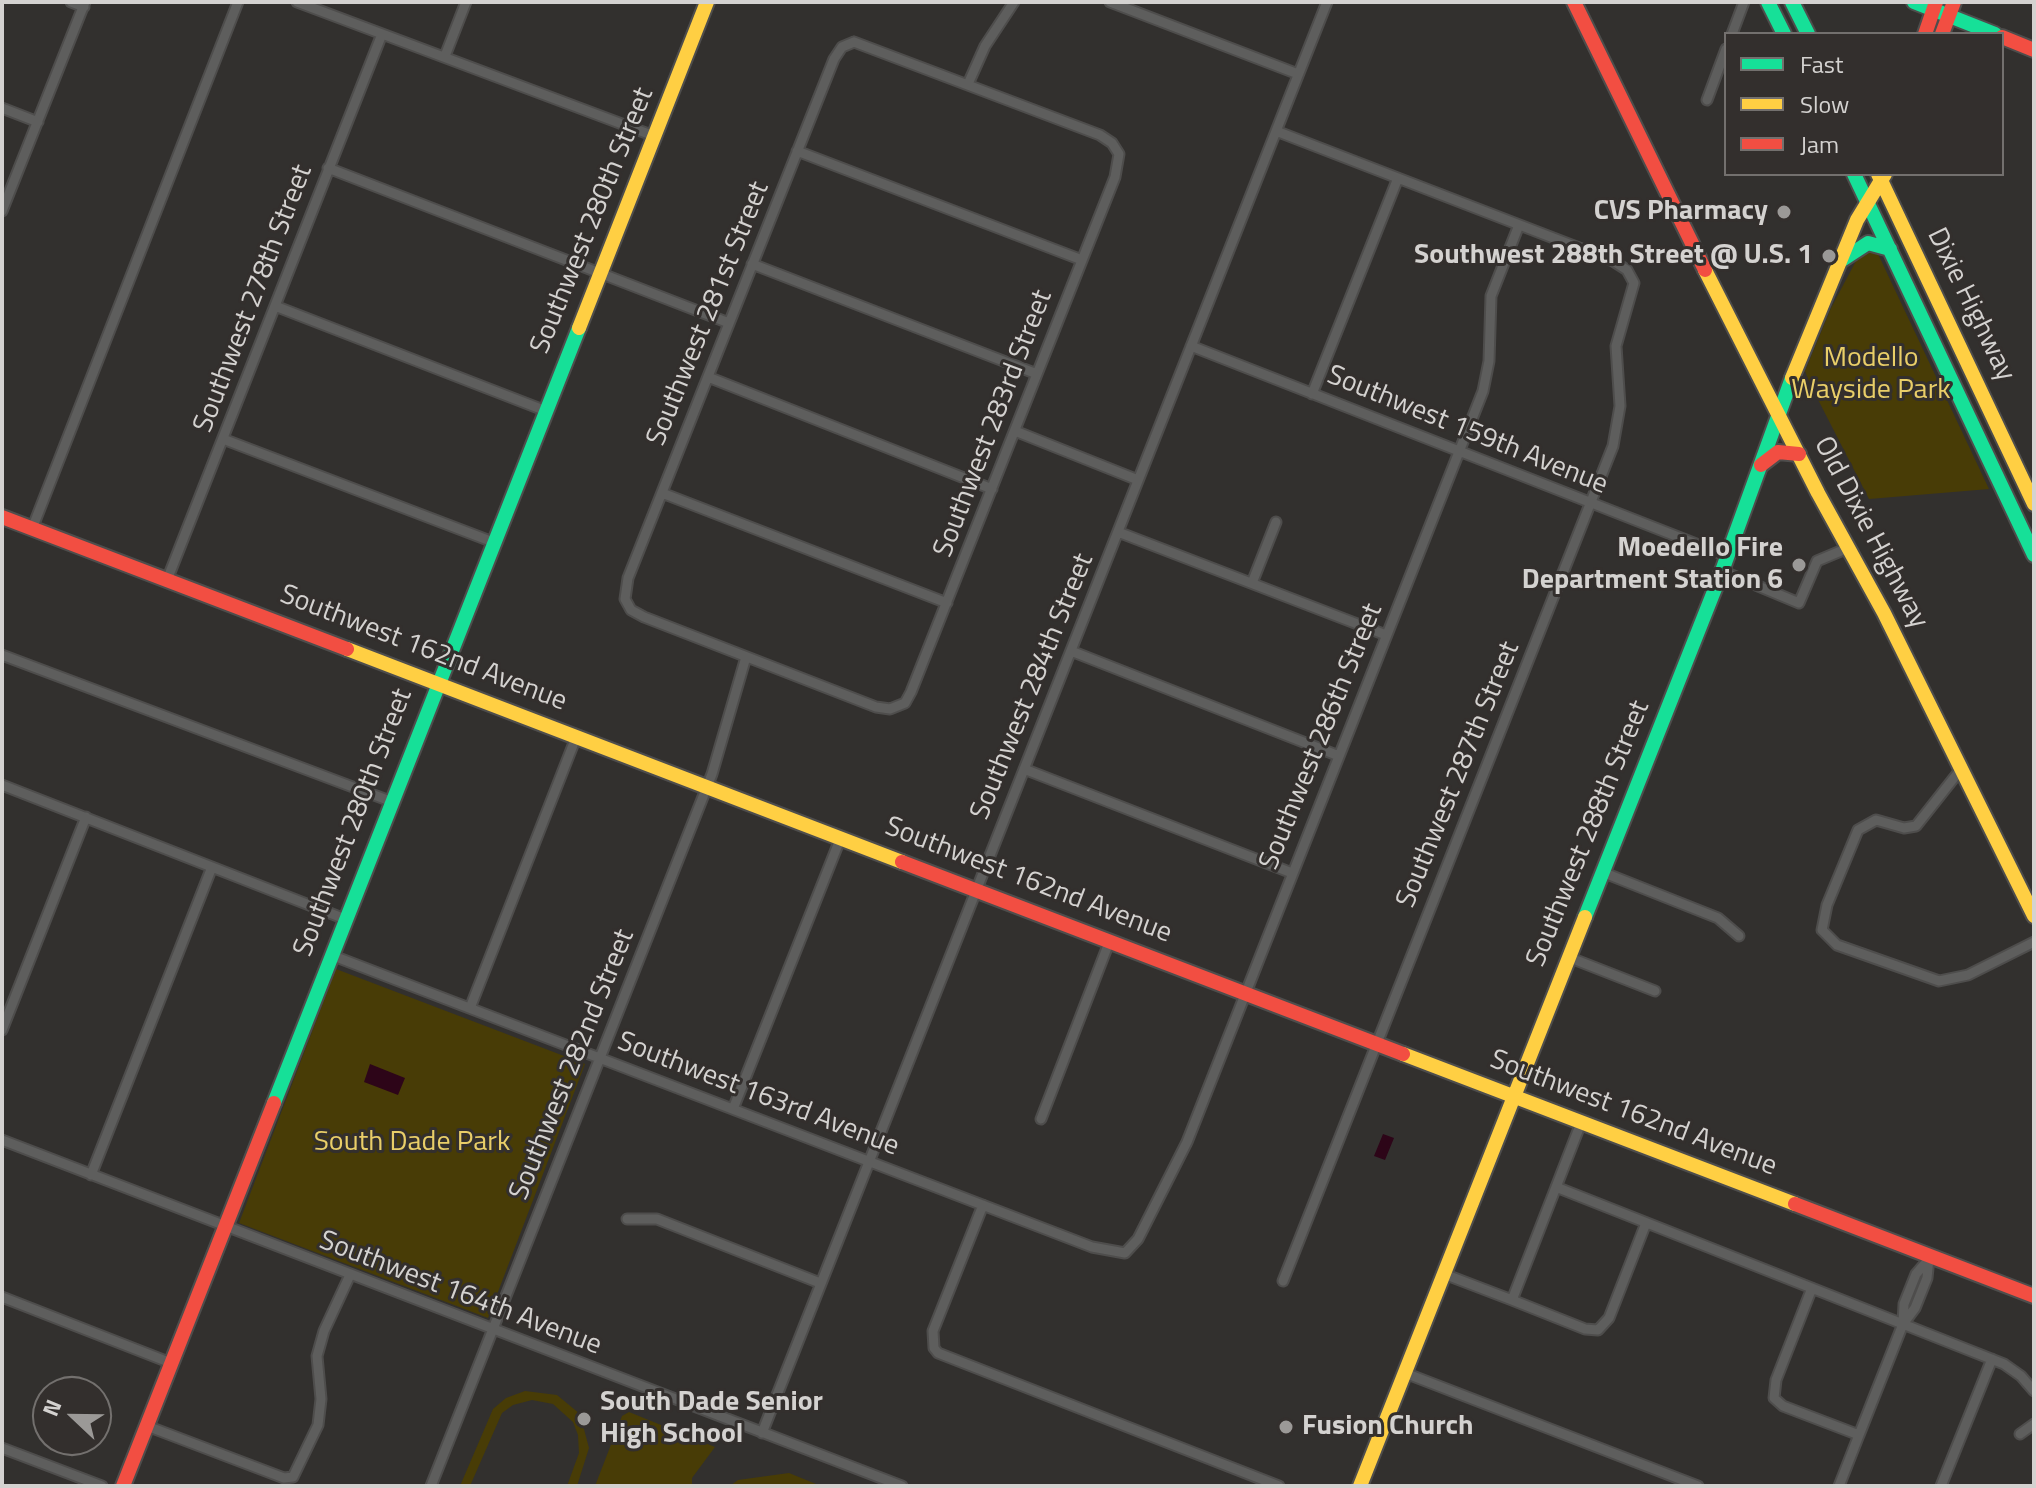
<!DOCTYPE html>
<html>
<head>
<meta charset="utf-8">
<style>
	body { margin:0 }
	#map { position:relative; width:2036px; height:1488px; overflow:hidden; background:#32302e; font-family:"Titillium Web",sans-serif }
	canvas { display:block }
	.frame { position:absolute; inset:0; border:4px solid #d4d2d0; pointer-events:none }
	.legend { position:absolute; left:1724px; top:32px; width:280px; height:144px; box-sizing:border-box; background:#332f2d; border:2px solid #73706e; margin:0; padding:10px 14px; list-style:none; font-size:24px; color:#d4d2d0 }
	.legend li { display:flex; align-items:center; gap:16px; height:40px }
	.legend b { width:40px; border:2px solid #73706e }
	.north { position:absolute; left:32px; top:1376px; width:80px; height:80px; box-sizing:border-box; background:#332f2d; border:2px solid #73706e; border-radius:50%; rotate:292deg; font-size:22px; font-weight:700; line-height:32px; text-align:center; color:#d4d2d0 }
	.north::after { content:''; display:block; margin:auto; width:28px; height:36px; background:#9b9997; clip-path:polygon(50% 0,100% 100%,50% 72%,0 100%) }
</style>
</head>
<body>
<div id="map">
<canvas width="2036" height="1488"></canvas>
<div class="frame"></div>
<ul class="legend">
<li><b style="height:10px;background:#16e098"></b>Fast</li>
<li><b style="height:10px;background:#ffcf43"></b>Slow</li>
<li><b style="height:10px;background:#f24e42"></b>Jam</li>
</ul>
<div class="north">N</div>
</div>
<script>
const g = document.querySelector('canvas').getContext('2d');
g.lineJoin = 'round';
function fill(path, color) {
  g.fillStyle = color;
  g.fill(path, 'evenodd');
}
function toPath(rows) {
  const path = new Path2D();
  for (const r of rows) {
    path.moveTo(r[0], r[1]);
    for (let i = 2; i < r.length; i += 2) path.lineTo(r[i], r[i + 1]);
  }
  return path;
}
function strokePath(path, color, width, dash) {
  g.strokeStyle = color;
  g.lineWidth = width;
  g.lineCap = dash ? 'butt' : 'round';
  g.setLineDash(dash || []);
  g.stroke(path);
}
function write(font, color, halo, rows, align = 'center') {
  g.font = font + ' "Titillium Web",sans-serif';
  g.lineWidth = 6;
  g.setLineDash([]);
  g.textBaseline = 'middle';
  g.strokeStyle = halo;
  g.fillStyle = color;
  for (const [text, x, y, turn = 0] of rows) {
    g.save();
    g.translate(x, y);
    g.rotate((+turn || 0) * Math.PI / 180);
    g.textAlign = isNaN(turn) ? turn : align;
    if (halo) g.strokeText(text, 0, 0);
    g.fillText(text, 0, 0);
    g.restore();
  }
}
fill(toPath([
	[1867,250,1878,254,1989,489,1869,499,1810,384,1805,371,1831,308,1857,259],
	[336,969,585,1064,488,1318,239,1223],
	[525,1391,557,1395,580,1414,589,1448,577,1486,567,1486,579,1453,578,1435,573,1422,553,1404,532,1400,513,1405,502,1413,470,1486,460,1486,493,1409,506,1398],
	[629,1412,715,1447,692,1478,692,1486,595,1486,622,1416],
	[789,1473,821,1486,730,1486,738,1480]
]), '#483c06');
fill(toPath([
	[370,1064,405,1078,398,1095,364,1082],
	[1383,1134,1394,1138,1385,1160,1374,1156]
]), '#2d0518');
const street = toPath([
	[71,2,84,7],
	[297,2,654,136],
	[1110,2,1298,74],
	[1732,34,1744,2],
	[854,42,1100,135,1112,143,1119,154,1115,177,911,692,905,703,890,709,876,707,644,617,631,610,625,599,628,578,834,59,842,47,854,42],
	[445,56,466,2],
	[968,84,985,46,1014,2],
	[1707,100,1726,49],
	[2,108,38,122],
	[1276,131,1613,261,1627,270,1634,283,1616,346,1620,406,1613,446,1283,1281],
	[797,151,1082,260],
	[328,168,729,323],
	[2,211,85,2],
	[752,264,1037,374],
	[275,306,546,411],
	[1191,346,1727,556],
	[708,377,992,489],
	[1312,394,1398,178],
	[1015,431,1138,480],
	[223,439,493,542],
	[662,493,947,603],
	[32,529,238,2],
	[1118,532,1386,635],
	[1722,571,1799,603,1817,561,1848,548],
	[167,580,382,34],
	[1252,583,1276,522],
	[1071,651,1339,756],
	[2,655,390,801],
	[1024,769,1292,873],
	[1961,769,1916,826,1904,828,1876,820,1858,830,1827,905,1822,930,1837,945,1939,981,1968,975,2034,942],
	[2,785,345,919],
	[1602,872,1718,918,1739,936],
	[331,955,1092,1247,1125,1253,1138,1239,1187,1142,1483,391,1489,361,1491,296,1519,225],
	[1568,957,1655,991],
	[470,1008,577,735],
	[2,1030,86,817],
	[733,1109,841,837],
	[1041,1119,1110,940],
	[2,1140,902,1486],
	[91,1175,212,867],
	[1556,1187,2004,1364,2021,1376,2034,1391],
	[983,1205,933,1331,934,1348,938,1353,1279,1486],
	[627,1219,657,1219,820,1283],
	[1444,1274,1512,1300,1581,1123],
	[1812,1288,1776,1380,1774,1398,1783,1406,1859,1435,1903,1324,1915,1308,1927,1278,1929,1258],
	[2,1297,171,1363],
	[1512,1300,1585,1329,1598,1330,1609,1318,1646,1223],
	[1903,1324,1904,1304,1916,1274,1929,1259],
	[1405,1373,1698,1486],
	[147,1426,284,1478,293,1477,318,1425,321,1399,317,1356,324,1331,350,1275],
	[762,1433,1327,2],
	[2020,1434,2034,1424],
	[2,1448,102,1486],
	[431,1486,712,774,746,657],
	[1839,1486,1859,1435],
	[1941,1486,1992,1359]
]);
const fast = toPath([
	[1768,2,1784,34],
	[1792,2,1808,34],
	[1914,2,1995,34],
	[1854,174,2034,555],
	[1839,262,1868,243,1890,249],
	[1585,917,1722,571,1792,378],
	[274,1103,579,328]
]);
const slow = toPath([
	[1878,174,2034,504],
	[1705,270,1818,493,1884,613,2034,916],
	[579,328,707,2],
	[1792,378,1857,220,1885,174],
	[347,649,902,862],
	[1403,1054,1795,1204],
	[1360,1486,1585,917]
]);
const jam = toPath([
	[1574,2,1705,270],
	[1925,34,1936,2],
	[1942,34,1954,2],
	[2002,37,2034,50],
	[1761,465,1778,452,1799,454],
	[2,517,347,649],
	[902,862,1403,1054],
	[1795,1204,2034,1296],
	[123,1486,274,1103]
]);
strokePath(street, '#4e4d4c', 13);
strokePath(fast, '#4e4d4c', 18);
strokePath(slow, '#4e4d4c', 18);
strokePath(jam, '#4e4d4c', 18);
strokePath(street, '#5e5e5d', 9);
strokePath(fast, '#16e098', 14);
strokePath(slow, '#ffcf43', 14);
strokePath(jam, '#f24e42', 14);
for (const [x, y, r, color] of [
	[1784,212,8,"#9b9997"],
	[1829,256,8,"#9b9997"],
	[1799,565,8,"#9b9997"],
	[584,1419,8,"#9b9997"],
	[1286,1427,8,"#9b9997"]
]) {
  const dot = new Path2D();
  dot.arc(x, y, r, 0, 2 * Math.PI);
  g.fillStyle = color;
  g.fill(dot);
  strokePath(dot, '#332f2d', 3);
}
write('bold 28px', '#d4d2d0', '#332f2d', [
	["CVS Pharmacy",1768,212],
	["Southwest 288th Street @ U.S. 1",1813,256],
	["Moedello Fire",1783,549],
	["Department Station 6",1783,581],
	["South Dade Senior",600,1403,"left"],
	["High School",600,1435,"left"],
	["Fusion Church",1302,1427,"left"]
], 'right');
write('28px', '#d4d2d0', '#332f2d', [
	["Southwest 280th Street",593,221,-68],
	["Southwest 278th Street",254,299,-69],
	["Dixie Highway",1970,305,64],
	["Southwest 281st Street",709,314,-68],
	["Southwest 283rd Street",994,424,-69],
	["Southwest 159th Avenue",1467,431,22],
	["Old Dixie Highway",1870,533,62],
	["Southwest 162nd Avenue",423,649,21],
	["Southwest 284th Street",1033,687,-68],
	["Southwest 286th Street",1322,737,-68],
	["Southwest 287th Street",1459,775,-68],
	["Southwest 280th Street",354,823,-69],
	["Southwest 288th Street",1589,834,-68],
	["Southwest 162nd Avenue",1028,881,21],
	["Southwest 282nd Street",573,1065,-68],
	["Southwest 163rd Avenue",758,1095,21],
	["Southwest 162nd Avenue",1633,1114,21],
	["Southwest 164th Avenue",460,1294,21]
]);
write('28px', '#e9ce68', '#332f2d', [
	["Modello",1871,359],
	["Wayside Park",1871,391],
	["South Dade Park",412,1143]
]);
</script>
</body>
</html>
